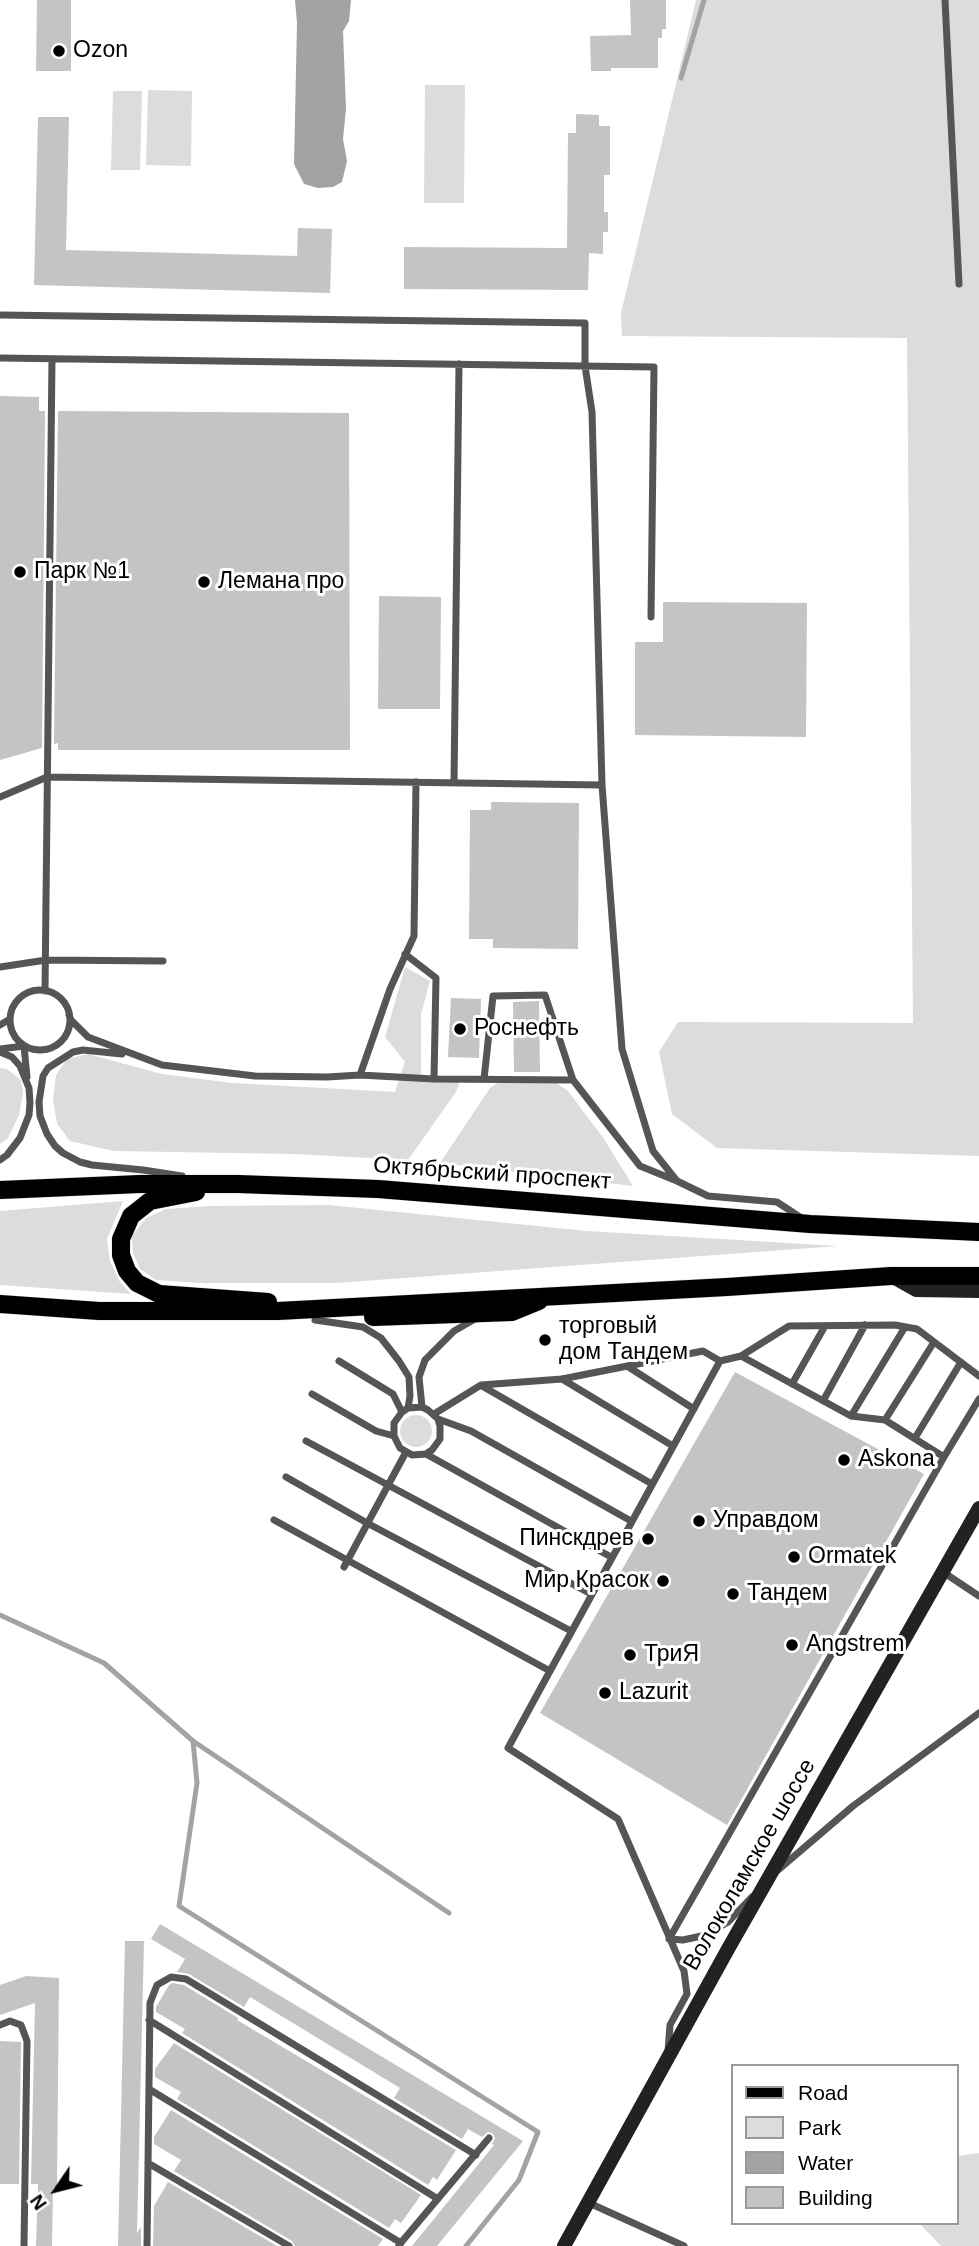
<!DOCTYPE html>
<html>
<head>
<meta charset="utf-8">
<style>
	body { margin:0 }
	#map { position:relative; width:979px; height:2246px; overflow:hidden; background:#fff; font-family:Helvetica,sans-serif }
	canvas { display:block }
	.legend { position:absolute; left:731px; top:2064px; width:228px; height:161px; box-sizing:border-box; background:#fff; border:2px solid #999; margin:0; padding:9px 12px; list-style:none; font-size:21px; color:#000 }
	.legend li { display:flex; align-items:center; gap:14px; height:35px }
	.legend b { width:35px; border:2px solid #999 }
	.north { position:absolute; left:21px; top:2155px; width:70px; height:70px; -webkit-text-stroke:5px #fff; paint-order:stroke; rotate:235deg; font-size:19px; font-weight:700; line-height:28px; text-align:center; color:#000 }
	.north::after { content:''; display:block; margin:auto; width:24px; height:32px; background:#000; clip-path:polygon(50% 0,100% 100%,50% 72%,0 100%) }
</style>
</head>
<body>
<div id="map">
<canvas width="979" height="2246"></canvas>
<ul class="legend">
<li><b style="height:9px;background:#000"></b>Road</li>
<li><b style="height:19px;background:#dcdcdc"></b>Park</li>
<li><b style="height:19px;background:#a3a3a3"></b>Water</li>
<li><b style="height:19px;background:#c4c4c4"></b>Building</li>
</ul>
<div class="north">N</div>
</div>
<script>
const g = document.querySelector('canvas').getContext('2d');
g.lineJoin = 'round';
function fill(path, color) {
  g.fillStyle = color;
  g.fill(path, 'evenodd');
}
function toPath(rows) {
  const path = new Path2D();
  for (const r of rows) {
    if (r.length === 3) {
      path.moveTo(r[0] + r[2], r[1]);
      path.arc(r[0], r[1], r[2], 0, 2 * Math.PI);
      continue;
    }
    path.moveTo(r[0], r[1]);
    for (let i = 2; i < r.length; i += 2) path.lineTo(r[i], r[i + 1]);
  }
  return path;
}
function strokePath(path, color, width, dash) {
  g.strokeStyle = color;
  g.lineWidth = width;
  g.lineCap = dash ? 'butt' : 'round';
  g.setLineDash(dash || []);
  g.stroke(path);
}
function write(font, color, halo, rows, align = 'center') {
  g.font = font + ' Helvetica,sans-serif';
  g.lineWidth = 6;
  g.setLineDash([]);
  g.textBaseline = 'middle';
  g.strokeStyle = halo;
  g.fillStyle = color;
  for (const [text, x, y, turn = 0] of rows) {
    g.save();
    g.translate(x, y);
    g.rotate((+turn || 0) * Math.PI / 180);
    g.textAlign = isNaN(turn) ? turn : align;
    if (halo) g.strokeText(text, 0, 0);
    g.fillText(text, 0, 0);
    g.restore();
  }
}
fill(toPath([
	[696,0,979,0,979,1156,717,1148,672,1114,659,1052,678,1022,913,1023,907,338,622,336,621,313],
	[425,85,465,85,464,203,424,203],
	[148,90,192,91,191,166,146,165],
	[113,91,142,91,140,170,111,170],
	[405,967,430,981,421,1014,421,1075,457,1078,459,1084,456,1092,408,1160,294,1154,114,1151,70,1141,57,1124,53,1100,56,1075,67,1059,88,1054,162,1074,232,1083,395,1092,405,1062,385,1037],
	[0,1068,7,1069,21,1080,23,1093,19,1115,8,1138,0,1144],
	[502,1080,553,1081,568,1091,604,1139,633,1186,440,1163,490,1088],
	[123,1201,107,1239,110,1261,120,1282,131,1294,0,1285,0,1211],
	[329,1205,587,1231,838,1246,336,1283,200,1283,156,1280,140,1269,133,1253,132,1236,146,1218,166,1209,210,1206],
	[416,1431,16],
	[979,2153,979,2246,941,2246,919,2223,956,2223,956,2156]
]), '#dcdcdc');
fill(toPath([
	[295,0,351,0,349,21,343,31,346,109,343,139,347,161,342,182,333,187,318,188,304,184,294,164,297,23]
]), '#a3a3a3');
strokePath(toPath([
	[681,78,704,0],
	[0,1615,104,1663,193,1741,449,1913],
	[193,1741,197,1783,179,1906,538,2132,519,2180,466,2246]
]), '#a3a3a3', 5);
fill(toPath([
	[37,0,71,0,71,71,36,71],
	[630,0,666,0,666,29,662,29,662,38,658,38,658,68,611,68,611,71,591,71,590,36,631,35],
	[576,114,599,115,599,126,610,126,610,175,604,175,604,212,608,212,608,232,603,232,603,254,589,253,588,290,404,289,404,247,567,248,568,133,576,133],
	[38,117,69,117,66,250,297,256,298,228,332,229,330,293,34,285],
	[0,396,39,397,39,411,45,411,42,748,0,760],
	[58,411,349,413,350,750,58,750,58,743,54,744],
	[379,596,441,597,440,709,378,709],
	[663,602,807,603,806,737,635,735,635,642,663,642],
	[491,802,579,803,578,949,493,948,493,939,469,939,470,810,491,810],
	[451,998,481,999,479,1058,448,1057],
	[539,1001,540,1072,514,1072,513,1002],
	[735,1372,924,1474,727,1825,540,1713],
	[160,1924,523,2141,437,2246,412,2246,494,2145,492,2144,495,2138,493,2134,488,2132,482,2137,468,2129,462,2139,394,2098,400,2088,250,1997,244,2007,189,1974,177,1972,185,1959,151,1939],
	[125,1941,144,1941,138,2191,137,2233,141,2227,141,2246,118,2246],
	[26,1976,59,1978,57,2188,53,2188,52,2246,36,2246,38,2184,31,2184,35,2003,0,2015,0,1985],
	[172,1983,184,1985,238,2018,237,2020,456,2150,437,2180,433,2177,428,2185,182,2033,185,2029,156,2012,156,2007,169,1985],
	[0,2041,21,2042,19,2184,0,2184],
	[174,2043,421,2195,401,2223,395,2219,389,2228,177,2099,181,2092,155,2077,155,2069],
	[171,2110,383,2239,378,2246,295,2246,292,2241,174,2171,181,2160,154,2144,154,2137],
	[168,2182,277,2246,153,2246,154,2206]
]), '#c4c4c4');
const primary = toPath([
	[0,1190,140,1184,238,1184,378,1189,810,1224,979,1232],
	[196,1192,150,1201,131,1216,121,1239,121,1255,127,1271,137,1283,159,1294,268,1302],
	[0,1304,99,1311,278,1311,727,1287,891,1276,979,1276],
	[373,1317,512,1312,539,1301]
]);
strokePath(primary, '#dbdbdb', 19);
strokePath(toPath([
	[945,0,959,284],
	[0,315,585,323,585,366,592,412,602,785,622,1049,653,1151,677,1181,708,1196,777,1202,803,1219],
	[0,358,654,367,651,617],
	[454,783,459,364],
	[0,797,47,777,602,785],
	[405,954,436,978,434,1079,573,1080],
	[0,967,46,960,163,961],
	[40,1020,30],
	[45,991,52,359],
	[69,1015,71,1020,88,1037,162,1065,255,1076,327,1077,360,1075,390,989,414,936,416,782],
	[0,1025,10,1019],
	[0,1049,24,1046,27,1077],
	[0,1052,12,1057,20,1066,29,1088,30,1103,29,1115,20,1138,7,1155,0,1160],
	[122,1054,83,1050,73,1052,48,1068,43,1076,39,1102,40,1116,47,1134,55,1146,63,1153,80,1162,92,1165,143,1170,182,1176],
	[360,1075,434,1079],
	[484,1079,493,996,545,995,573,1080,640,1166,677,1181],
	[315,1320,363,1327,381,1338,399,1361,409,1377,410,1396,408,1408],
	[741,1356,789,1326,895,1325,917,1329,979,1376],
	[339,1361,393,1394,402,1412],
	[627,1366,694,1409],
	[562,1379,673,1446],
	[792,1384,825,1326],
	[482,1386,652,1484],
	[312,1394,376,1431,394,1436,400,1448,412,1455,426,1454,432,1450,440,1439,440,1426,438,1419,428,1410,422,1407,408,1408,402,1412,394,1423,394,1436],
	[823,1401,865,1325],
	[422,1407,419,1377,425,1360,454,1331,475,1319],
	[434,1414,481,1385,562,1379,703,1351,720,1361],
	[851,1416,905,1327],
	[438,1419,471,1431,631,1521],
	[885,1420,934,1342],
	[915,1438,961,1362],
	[306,1441,591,1594],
	[426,1454,611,1557],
	[286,1477,367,1523,571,1631],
	[274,1520,550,1671,720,1361,741,1356,851,1416,885,1420,944,1457],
	[344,1567,406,1452],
	[943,1572,979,1596],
	[550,1671,508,1748,618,1819,684,1971,687,1994,670,2025,668,2051],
	[778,1870,853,1806,979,1713],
	[669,1939,944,1457,979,1399],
	[669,1939,683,1940,706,1935,728,1922,752,1897],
	[149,2020,438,2199],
	[0,2025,10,2021,21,2025,27,2041,24,2246],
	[149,2089,401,2243],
	[148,2163,289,2246],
	[589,2203,684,2246],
	[399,2245,489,2138],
	[147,2246,150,2003,157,1985,171,1977,186,1979,476,2155]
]), '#555', 7);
strokePath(toPath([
	[891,1276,916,1290,979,1291],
	[564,2246,728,1949,979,1508]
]), '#222', 14);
strokePath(primary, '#000', 18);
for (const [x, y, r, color] of [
	[59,51,7,"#000"],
	[20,572,7,"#000"],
	[204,582,7,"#000"],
	[460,1029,7,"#000"],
	[545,1340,7,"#000"],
	[844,1460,7,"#000"],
	[699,1521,7,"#000"],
	[648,1539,7,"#000"],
	[794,1557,7,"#000"],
	[663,1581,7,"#000"],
	[733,1594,7,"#000"],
	[792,1645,7,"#000"],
	[630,1655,7,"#000"],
	[605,1693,7,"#000"]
]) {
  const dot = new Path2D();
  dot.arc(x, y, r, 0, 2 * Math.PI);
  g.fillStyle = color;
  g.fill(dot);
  strokePath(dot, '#fff', 2.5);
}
write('23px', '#000', '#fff', [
	["Ozon",73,51],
	["Парк №1",34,572],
	["Лемана про",218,582],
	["Роснефть",474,1029],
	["торговый",559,1327],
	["дом Тандем",559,1353],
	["Askona",858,1460],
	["Управдом",713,1521],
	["Пинскдрев",634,1539,"right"],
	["Ormatek",808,1557],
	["Мир Красок",649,1581,"right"],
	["Тандем",747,1594],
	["Angstrem",806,1645],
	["ТриЯ",644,1655],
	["Lazurit",619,1693]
], 'left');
write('23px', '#000', '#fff', [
	["Октябрьский проспект",492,1174,4],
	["Волоколамское шоссе",750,1865,-60]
]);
</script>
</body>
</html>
